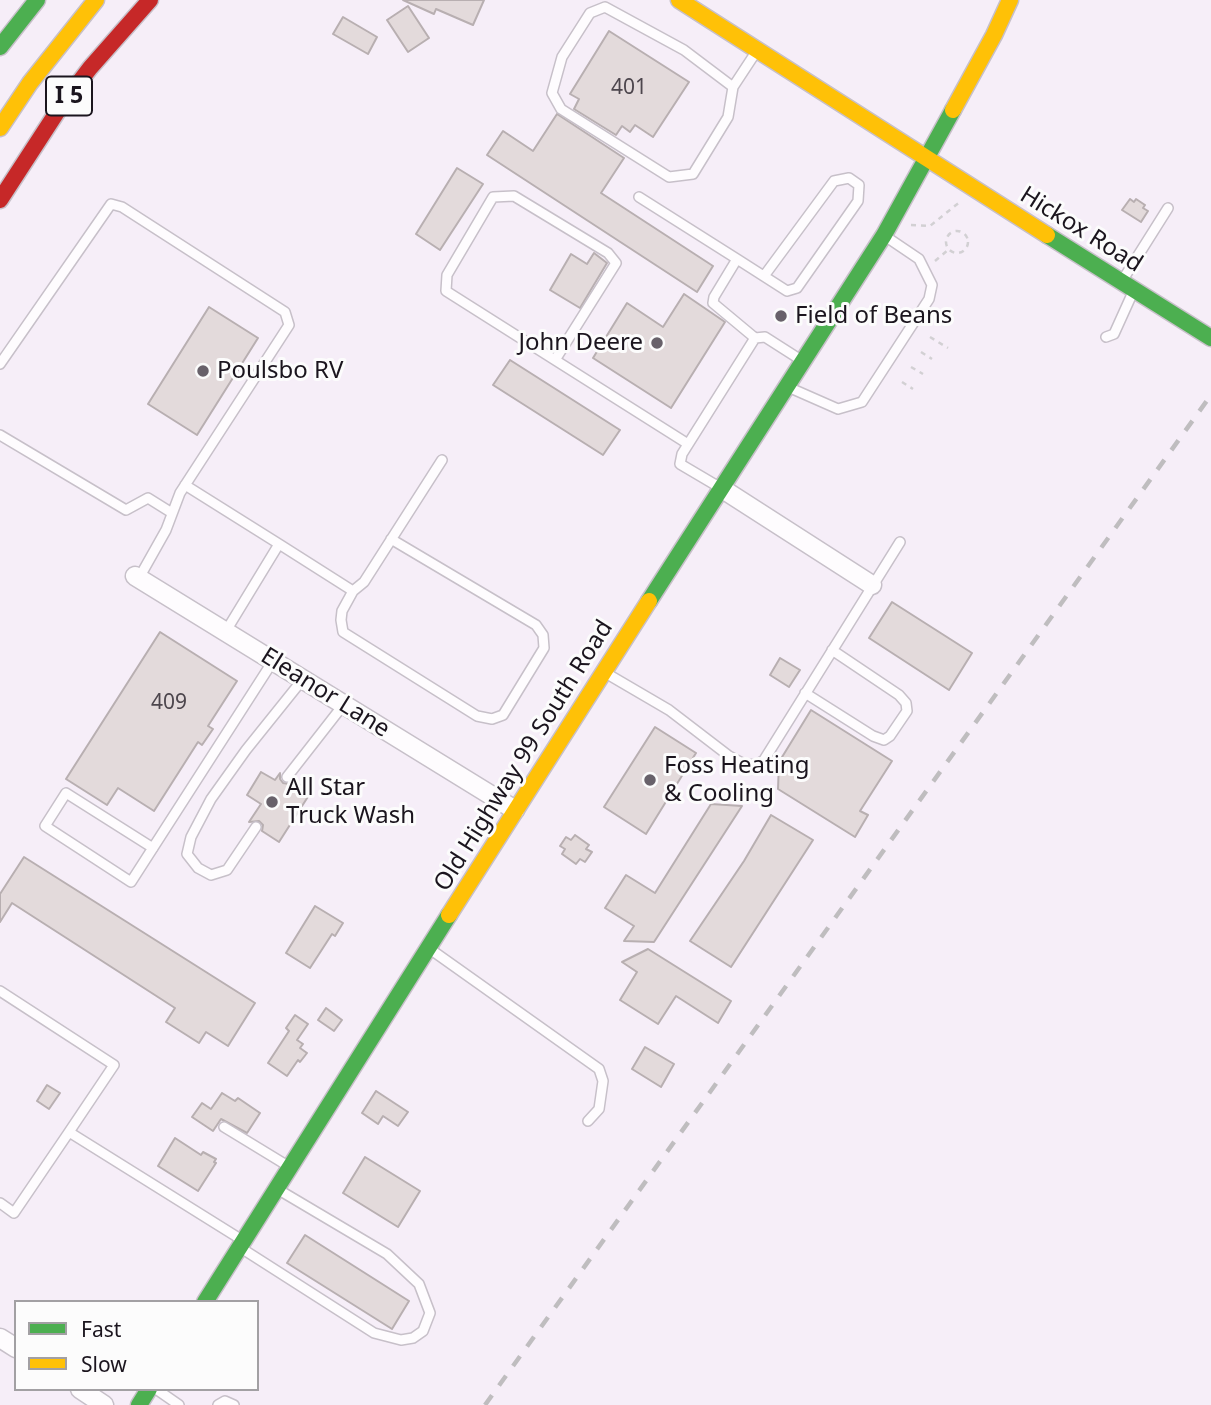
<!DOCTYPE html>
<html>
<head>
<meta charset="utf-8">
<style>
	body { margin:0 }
	#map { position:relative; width:1211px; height:1405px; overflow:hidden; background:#f6eef8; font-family:"Noto Sans",sans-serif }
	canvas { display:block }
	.legend { position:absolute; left:14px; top:1300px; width:245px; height:91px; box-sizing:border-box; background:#fcfcfc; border:2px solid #a2a0a3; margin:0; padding:9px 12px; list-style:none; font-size:21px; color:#1b151e }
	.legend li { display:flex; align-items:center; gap:14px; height:35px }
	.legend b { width:35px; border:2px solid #a2a0a3 }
</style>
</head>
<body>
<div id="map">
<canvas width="1211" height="1405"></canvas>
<ul class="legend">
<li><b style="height:9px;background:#4caf50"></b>Fast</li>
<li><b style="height:9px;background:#ffc107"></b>Slow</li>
</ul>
</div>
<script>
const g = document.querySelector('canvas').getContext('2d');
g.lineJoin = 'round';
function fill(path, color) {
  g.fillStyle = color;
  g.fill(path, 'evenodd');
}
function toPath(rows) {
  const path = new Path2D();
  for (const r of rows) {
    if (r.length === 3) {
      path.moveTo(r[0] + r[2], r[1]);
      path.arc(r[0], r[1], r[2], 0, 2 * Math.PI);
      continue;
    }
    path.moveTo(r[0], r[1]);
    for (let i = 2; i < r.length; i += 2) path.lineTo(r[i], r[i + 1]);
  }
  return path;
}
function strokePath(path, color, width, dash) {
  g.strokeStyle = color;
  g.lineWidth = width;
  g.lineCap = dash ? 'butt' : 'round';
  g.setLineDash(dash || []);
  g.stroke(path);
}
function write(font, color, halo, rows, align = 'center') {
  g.font = font + ' "Noto Sans",sans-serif';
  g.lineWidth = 6;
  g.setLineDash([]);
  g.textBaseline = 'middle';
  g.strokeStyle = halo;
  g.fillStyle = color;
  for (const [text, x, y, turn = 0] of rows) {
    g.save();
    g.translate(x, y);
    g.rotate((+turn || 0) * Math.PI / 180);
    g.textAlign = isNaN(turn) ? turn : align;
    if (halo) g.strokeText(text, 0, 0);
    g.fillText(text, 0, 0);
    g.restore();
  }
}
const building = toPath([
	[403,0,484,0,473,25,436,9,434,14,403,0],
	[408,6,429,38,408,52,387,20,408,6],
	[343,17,377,37,368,54,333,34,343,17],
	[609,31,689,82,653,137,635,125,630,132,622,126,616,135,574,109,579,99,570,94,609,31],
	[557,114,624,158,601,193,713,266,697,292,487,155,503,131,533,151,557,114],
	[457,168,483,184,440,250,416,234,457,168],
	[1130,199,1134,202,1136,199,1145,205,1143,208,1148,211,1141,222,1122,210,1130,199],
	[594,253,607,263,580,308,550,290,571,254,587,264,594,253],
	[684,294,725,322,671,408,593,358,627,303,663,327,684,294],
	[209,307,258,338,197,435,148,404,209,307],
	[510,360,620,430,603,455,493,385,510,360],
	[892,602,972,653,949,690,869,638,892,602],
	[160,632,237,681,208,726,213,729,202,745,198,742,154,811,118,788,107,805,66,779,160,632],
	[780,658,800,670,789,687,770,675,780,658],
	[811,710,892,761,860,811,868,815,855,837,778,789,779,762,811,710],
	[655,727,696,753,646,834,604,807,655,727],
	[261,772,275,780,280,773,280,779,283,783,289,784,293,780,311,792,279,842,262,831,263,825,259,821,249,822,261,804,247,795,261,772],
	[711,804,742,806,654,942,624,941,634,926,605,908,626,875,655,893,711,804],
	[771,815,813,840,731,967,690,941,744,861,771,815],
	[575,835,589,845,586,849,592,852,585,862,580,859,576,864,562,854,565,849,560,846,566,837,571,840,575,835],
	[24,857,255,1003,228,1046,206,1032,199,1043,166,1022,175,1008,12,903,0,922,0,894,24,857],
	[315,906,343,923,335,936,332,934,310,968,286,953,315,906],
	[648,949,731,1001,718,1023,676,996,658,1024,620,1000,637,972,622,962,648,949],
	[326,1008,342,1020,334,1031,318,1020,326,1008],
	[295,1015,308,1024,297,1040,303,1044,300,1048,307,1053,300,1062,298,1060,287,1076,268,1063,289,1031,286,1028,295,1015],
	[645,1047,674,1064,661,1087,632,1069,645,1047],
	[47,1085,60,1093,49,1109,37,1101,47,1085],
	[376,1091,408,1112,398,1126,383,1116,378,1124,362,1113,376,1091],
	[222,1093,235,1101,238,1098,260,1113,247,1133,221,1119,213,1131,192,1117,202,1103,211,1109,222,1093],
	[175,1138,201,1155,203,1152,216,1159,214,1162,216,1163,198,1191,158,1166,175,1138],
	[365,1157,420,1191,398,1227,343,1193,365,1157],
	[305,1235,409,1301,392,1329,287,1263,305,1235]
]);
fill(building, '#e3dadb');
strokePath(building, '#b8afb1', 2);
const lane = toPath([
	[733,87,684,50,605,7,590,13,562,57,552,93,561,109,669,177,693,174,728,117,733,87,756,52],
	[639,197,737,259,714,297,713,303,755,338],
	[737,259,787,291,797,288,858,201,859,185,849,178,834,181,764,276],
	[1122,281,1168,208],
	[1106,337,1114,334,1133,292],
	[555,360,616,263,608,253,514,196,493,197,447,275,446,291,555,360,688,444],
	[0,364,111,204,122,207,285,312,289,325,180,493,166,530,139,578],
	[788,387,838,409,862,402,929,299,932,285,919,259,885,236],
	[0,435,126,510,148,498,172,513],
	[185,485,279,544],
	[719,487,680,464,682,454,755,338,765,337,801,360],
	[353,591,342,611,341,620,343,632,477,716,492,719,503,715,544,648,543,635,536,625,391,539],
	[226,631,279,544,353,591,364,582,442,460],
	[604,672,669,710,729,756,746,765,758,764,764,760,900,542],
	[805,693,873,736,884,740,890,736,907,711,906,703,899,695,832,650],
	[287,777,344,704],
	[256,827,227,870,211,875,198,868,187,854,191,837,211,799,246,750,303,679],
	[153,848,66,793,45,826,131,882,273,661],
	[430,949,599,1069,603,1081,599,1109,588,1121],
	[0,991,114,1065,69,1132],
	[224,1127,288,1166],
	[0,1203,14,1213,69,1132,242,1240],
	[241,1248,374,1333,401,1340,413,1338,423,1331,430,1313,419,1284,387,1254,279,1190],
	[156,1389,179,1405],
	[218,1405,225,1401,234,1405]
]);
const street = toPath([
	[721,488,872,585],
	[135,576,515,810],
	[0,1338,16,1348],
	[80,1389,104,1405]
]);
const fast = toPath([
	[0,47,37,0],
	[1047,235,1211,338],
	[649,601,884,235,953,110],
	[205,1302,449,915],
	[139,1405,149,1389]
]);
const slow = toPath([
	[679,0,1047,235],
	[953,110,994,35,1010,0],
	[0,128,30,83,96,0],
	[449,915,649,601]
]);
const jam = toPath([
	[0,200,61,106,90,68,150,0]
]);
strokePath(lane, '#c7c0c9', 12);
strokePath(street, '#c7c0c9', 21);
strokePath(fast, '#c7c0c9', 19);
strokePath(slow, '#c7c0c9', 19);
strokePath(jam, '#c7c0c9', 19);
strokePath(toPath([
	[911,225,930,226,961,201],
	[957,242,11],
	[935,261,948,250],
	[930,337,948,348],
	[921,352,932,359],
	[911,367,923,374],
	[902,382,913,389]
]), '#d2d0d3', 2.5, [5, 5]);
strokePath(lane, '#fefcfe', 9);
strokePath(street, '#fefcfe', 18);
strokePath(fast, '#4caf50', 16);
strokePath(slow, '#ffc107', 16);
strokePath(jam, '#c62828', 16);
strokePath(toPath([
	[485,1405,1211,395]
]), '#bfbdbf', 4.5, [12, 12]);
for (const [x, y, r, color] of [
	[781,316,7,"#68616a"],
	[657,343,7,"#68616a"],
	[203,371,7,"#68616a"],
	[650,780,7,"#68616a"],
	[272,802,7,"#68616a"]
]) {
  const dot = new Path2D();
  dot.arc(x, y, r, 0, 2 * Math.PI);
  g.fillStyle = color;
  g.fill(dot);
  strokePath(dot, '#fcfcfc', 2.5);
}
write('21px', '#4d464d', null, [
	["401",629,88],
	["409",169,703]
]);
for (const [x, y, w] of [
	[69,96,46]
]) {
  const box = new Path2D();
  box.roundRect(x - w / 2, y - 19.5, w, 39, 5);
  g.fillStyle = '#fcfcfc';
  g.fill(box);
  strokePath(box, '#1b151e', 2);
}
write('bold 23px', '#1b151e', null, [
	["I 5",69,96]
]);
write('24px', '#1b151e', '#fcfcfc', [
	["Hickox Road",1081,230,32],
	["Eleanor Lane",325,693,32],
	["Old Highway 99 South Road",524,756,-58]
]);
write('24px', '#1b151e', '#fcfcfc', [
	["Field of Beans",795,316],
	["John Deere",643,343,"right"],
	["Poulsbo RV",217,371],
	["Foss Heating",664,766],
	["& Cooling",664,794],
	["All Star",286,788],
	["Truck Wash",286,816]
], 'left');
</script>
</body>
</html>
